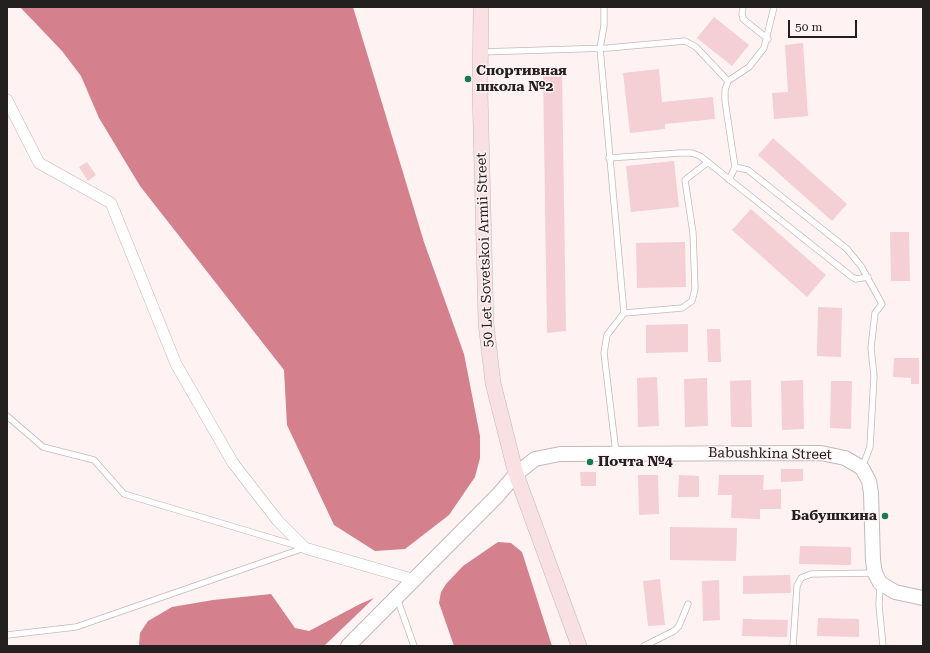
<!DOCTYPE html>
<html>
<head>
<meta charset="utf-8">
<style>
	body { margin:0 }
	#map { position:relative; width:930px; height:653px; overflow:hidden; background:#fff2f3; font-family:"Roboto Serif",serif }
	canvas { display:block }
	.frame { position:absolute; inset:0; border:8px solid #242020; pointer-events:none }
	.scale { position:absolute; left:788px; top:20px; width:69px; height:18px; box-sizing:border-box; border:2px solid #242020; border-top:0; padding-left:5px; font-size:12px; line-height:14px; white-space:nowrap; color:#242020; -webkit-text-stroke:3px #fff2f3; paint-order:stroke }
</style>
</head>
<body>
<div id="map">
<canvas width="930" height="653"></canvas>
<div class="frame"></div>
<div class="scale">50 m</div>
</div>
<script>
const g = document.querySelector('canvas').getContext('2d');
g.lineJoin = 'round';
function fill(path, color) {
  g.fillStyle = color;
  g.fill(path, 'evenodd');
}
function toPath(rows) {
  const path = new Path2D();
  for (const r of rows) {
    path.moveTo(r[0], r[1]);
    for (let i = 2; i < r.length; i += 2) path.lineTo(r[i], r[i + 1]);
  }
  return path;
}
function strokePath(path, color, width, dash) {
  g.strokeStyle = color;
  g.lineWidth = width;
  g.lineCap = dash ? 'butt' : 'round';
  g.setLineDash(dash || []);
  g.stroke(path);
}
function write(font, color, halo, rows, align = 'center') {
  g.font = font + ' "Roboto Serif",serif';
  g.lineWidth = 3;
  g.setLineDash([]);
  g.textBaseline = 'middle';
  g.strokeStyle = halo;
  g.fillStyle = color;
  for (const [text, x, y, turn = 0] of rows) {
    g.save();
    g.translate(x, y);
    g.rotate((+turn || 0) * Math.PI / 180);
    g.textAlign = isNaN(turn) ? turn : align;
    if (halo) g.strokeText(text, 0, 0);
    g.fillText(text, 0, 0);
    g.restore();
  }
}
fill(toPath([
	[20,7,353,7,424,242,464,354,480,436,480,458,475,477,449,515,405,549,375,551,334,525,287,425,284,370,140,186,99,118,81,76,62,51],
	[498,542,511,543,522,552,552,646,454,646,439,603,441,592,446,584,463,566],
	[271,594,295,628,309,631,360,604,374,598,324,646,139,646,140,633,148,621,172,607,213,600]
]), '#d5818d');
fill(toPath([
	[714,17,749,45,732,66,697,38],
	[803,43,808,116,774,119,772,93,788,92,785,45],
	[659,69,662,102,713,97,715,119,665,124,665,129,630,133,623,73],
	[562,72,566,331,547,333,543,73],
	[773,138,847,204,832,221,758,155],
	[674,161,679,207,631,212,626,166],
	[87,162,96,175,88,181,79,167],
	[751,209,826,275,807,297,732,230],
	[890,232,909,232,910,281,891,281],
	[685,242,686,287,637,288,636,243],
	[818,307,842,308,841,357,817,356],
	[688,324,688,352,646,353,646,325],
	[707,329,720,329,721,362,708,362],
	[894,358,919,358,919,384,911,384,911,378,893,377],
	[657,377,659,426,638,427,637,378],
	[707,378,708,426,685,427,684,379],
	[751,380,752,427,731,427,730,381],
	[803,380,804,429,782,430,781,381],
	[831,381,852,381,851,429,830,428],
	[781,469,803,469,803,481,781,482],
	[580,472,596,472,596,486,581,486],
	[638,475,658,475,659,514,639,515],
	[679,475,699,476,699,497,678,497],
	[719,475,764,475,763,490,781,489,781,509,760,509,760,519,731,518,732,495,718,495],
	[670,527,737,528,736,561,670,560],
	[800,546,851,547,851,565,799,564],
	[790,575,791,593,743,594,743,576],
	[660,579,665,625,648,626,643,581],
	[719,580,720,620,703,621,702,581],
	[818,618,859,619,859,637,817,636],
	[743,619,788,620,787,637,742,636]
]), '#f4cfd3');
const service = toPath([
	[604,7,604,26,600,48,624,313],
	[743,7,742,14,743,19,768,39],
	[481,52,608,48,685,41,696,47,728,81,749,67,764,48,774,7],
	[728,81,725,90,725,101,735,167],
	[609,158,680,153,692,153,700,156,852,277,856,279,868,277],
	[729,180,735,167,748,170,847,249,861,266,882,304,875,313,871,348,874,376,870,447,862,468],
	[7,416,43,447,94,460,124,494,301,547],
	[616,453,604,353,607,335,624,313,682,308,692,301,695,289,693,233,685,180,708,162],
	[880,585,879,605,883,646],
	[397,598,414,646],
	[7,635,76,627,304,548],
	[644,646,674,631,679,626,688,604],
	[793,646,797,586,801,578,811,574,875,573]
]);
const minor = toPath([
	[7,100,39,163,111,203,176,364,233,463,278,521,305,548,415,580]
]);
const tertiary = toPath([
	[348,646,498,495,516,474,535,459,560,454,821,453,845,458,862,468,869,481,871,493,873,561,875,573,880,583,895,592,923,598]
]);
const secondary = toPath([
	[481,7,480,91,486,323,493,383,516,474,579,646]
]);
strokePath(service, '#c4b8b9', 7);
strokePath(minor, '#c4b8b9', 12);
strokePath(tertiary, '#c4b8b9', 16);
strokePath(secondary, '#c4b8b9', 16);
strokePath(service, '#fff', 5.5);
strokePath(minor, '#fff', 11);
strokePath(tertiary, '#fff', 14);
strokePath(secondary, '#f8e0e3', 15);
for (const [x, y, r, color] of [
	[468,79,4,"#157952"],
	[590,462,4,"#157952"],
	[885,516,4,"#157952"]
]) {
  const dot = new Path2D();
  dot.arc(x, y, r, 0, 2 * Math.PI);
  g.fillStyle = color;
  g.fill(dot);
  strokePath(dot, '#fff2f3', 1.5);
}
write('bold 14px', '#242020', '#fff2f3', [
	["Спортивная",476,71],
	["школа №2",476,87],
	["Почта №4",598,462],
	["Бабушкина",877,516,"right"]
], 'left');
write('14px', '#242020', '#fff2f3', [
	["50 Let Sovetskoi Armii Street",485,250,-92],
	["Babushkina Street",770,454,1]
]);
</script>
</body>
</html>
